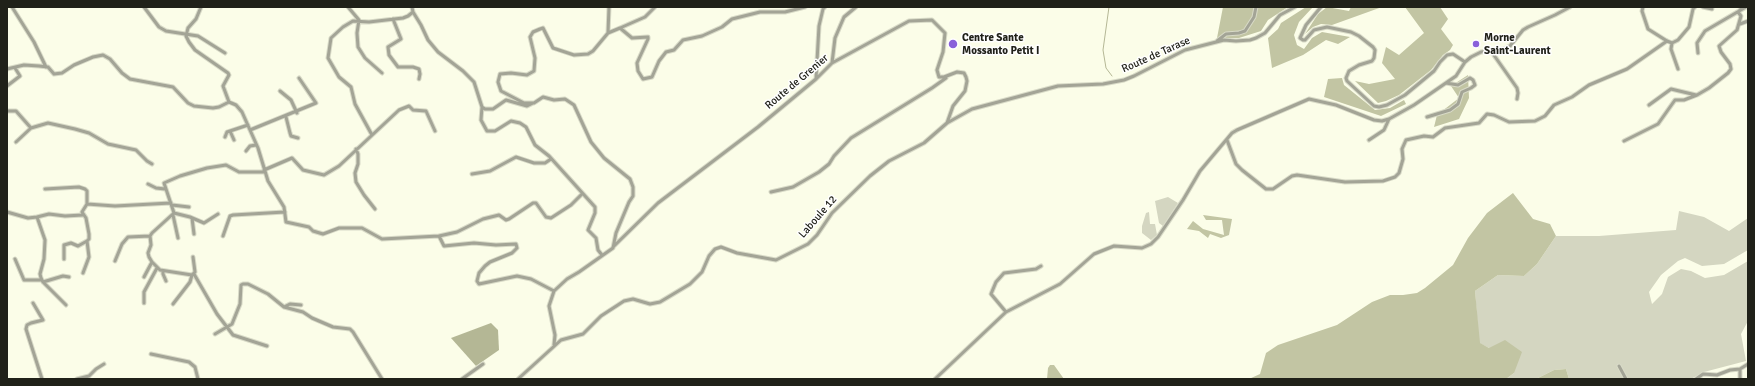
<!DOCTYPE html>
<html>
<head>
<meta charset="utf-8">
<style>
	body { margin:0 }
	#map { position:relative; width:1755px; height:386px; overflow:hidden; background:#fbfde8; font-family:Signika,sans-serif }
	canvas { display:block }
	.frame { position:absolute; inset:0; border:8px solid #202119; pointer-events:none }
</style>
</head>
<body>
<div id="map">
<canvas width="1755" height="386"></canvas>
<div class="frame"></div>
</div>
<script>
const g = document.querySelector('canvas').getContext('2d');
g.lineJoin = 'round';
function fill(path, color) {
  g.fillStyle = color;
  g.fill(path, 'evenodd');
}
function toPath(rows) {
  const path = new Path2D();
  for (const r of rows) {
    path.moveTo(r[0], r[1]);
    for (let i = 2; i < r.length; i += 2) path.lineTo(r[i], r[i + 1]);
  }
  return path;
}
function strokePath(path, color, width, dash) {
  g.strokeStyle = color;
  g.lineWidth = width;
  g.lineCap = dash ? 'butt' : 'round';
  g.setLineDash(dash || []);
  g.stroke(path);
}
function write(font, color, halo, rows, align = 'center') {
  g.font = font + ' Signika,sans-serif';
  g.lineWidth = 3;
  g.setLineDash([]);
  g.textBaseline = 'middle';
  g.strokeStyle = halo;
  g.fillStyle = color;
  for (const [text, x, y, turn = 0] of rows) {
    g.save();
    g.translate(x, y);
    g.rotate((+turn || 0) * Math.PI / 180);
    g.textAlign = isNaN(turn) ? turn : align;
    if (halo) g.strokeText(text, 0, 0);
    g.fillText(text, 0, 0);
    g.restore();
  }
}
fill(toPath([
	[1168,197,1178,203,1163,226,1159,223,1155,201],
	[1679,211,1704,217,1729,231,1748,218,1748,250,1724,264,1702,266,1685,258,1678,261,1661,275,1649,292,1652,304,1662,294,1668,277,1681,269,1691,271,1705,278,1724,275,1748,261,1748,321,1741,334,1746,361,1704,372,1691,379,1569,379,1566,369,1554,370,1536,379,1506,379,1514,373,1489,348,1479,343,1475,291,1498,275,1524,276,1537,264,1556,236,1599,236,1676,230],
	[1149,212,1150,224,1155,224,1157,235,1151,240,1142,233,1142,226,1146,213]
]), '#d4d6c1');
fill(toPath([
	[1223,7,1288,7,1268,20,1261,31,1239,38,1217,38],
	[1306,7,1313,7,1299,22,1294,35,1297,45,1304,49,1312,38,1322,32,1350,37,1338,44,1326,40,1303,55,1272,68,1268,38,1278,29,1281,23],
	[1327,7,1349,11,1351,7,1382,7,1332,25,1321,24,1313,27,1305,34,1318,14],
	[1405,7,1440,7,1448,19,1441,29,1453,45,1450,50,1443,55,1431,70,1399,95,1386,101,1378,103,1355,81,1369,84,1395,79,1382,63,1386,47,1399,55,1424,33],
	[1468,75,1469,98,1459,119,1434,127,1437,115,1459,98,1451,86],
	[1342,78,1344,85,1375,110,1390,108,1404,100,1406,104,1381,116,1324,97,1328,79],
	[1513,193,1533,219,1550,224,1556,236,1537,264,1524,276,1498,275,1475,291,1480,343,1489,348,1505,340,1522,352,1514,373,1506,379,1249,379,1260,374,1266,353,1278,345,1337,325,1372,302,1390,295,1403,295,1417,293,1425,288,1453,265,1468,238,1487,213],
	[1203,215,1232,219,1229,235,1221,238,1210,234,1208,238,1199,231,1187,229,1193,221,1203,229,1224,235,1222,220,1206,220],
	[1050,365,1054,365,1064,379,1047,379,1048,368],
	[1566,369,1569,379,1536,379,1554,370]
]), '#c2c5a3');
fill(toPath([
	[491,323,498,330,499,350,476,366,451,338]
]), '#b4b795');
strokePath(toPath([
	[1109,7,1103,50,1106,68,1112,76]
]), '#b4b795', 1);
const minor = toPath([
	[12,7,34,42,46,67],
	[144,7,159,27,166,31,198,36,225,53],
	[201,7,196,19,188,28,186,36,189,42,195,50,228,73,229,75,223,86,229,102],
	[348,7,359,20,357,33,358,47,365,58,382,73],
	[412,7,413,12,421,25,428,40,438,52,463,71,474,82,482,107,485,109,493,109,506,100,527,106,533,103],
	[1321,7,1306,25,1300,38,1303,40,1305,40,1314,30,1327,27,1351,32,1359,36,1373,47,1375,50,1374,58,1372,61,1359,65,1349,71,1346,78,1347,81,1374,106,1379,107,1387,105,1405,95,1434,71,1440,62,1447,55,1453,54,1465,62],
	[1643,7,1642,11,1648,29,1667,41,1672,43,1678,40,1689,27,1693,9,1695,7],
	[1703,7,1712,9],
	[393,19,401,39,388,47,389,55,398,67,413,67,419,69,420,74,419,79],
	[1740,24,1748,21],
	[620,28,645,17,655,7],
	[608,33,609,7],
	[1217,41,1226,34,1239,33,1245,31,1254,17,1256,7],
	[1672,43,1671,49,1678,69],
	[1491,51,1517,88,1518,93,1517,99],
	[1698,53,1697,43,1705,31,1746,7],
	[832,63,835,38,844,17,856,7],
	[7,69,24,65,39,66,48,67,54,74,62,73,74,65,93,57,103,55,110,59,122,73,130,79,173,87,188,103,194,106,213,108,219,107,229,102,236,105,242,112,258,148,268,181,284,207,286,222,309,227,313,231,323,234,339,228,362,228,382,239,439,236,444,246,474,243,496,245,516,244,517,248,512,253,490,262,485,266,479,273,477,281,479,284,517,276,531,279,554,291],
	[816,79,819,26,823,9,825,7],
	[7,86,20,76,15,68],
	[280,91,291,100,297,113],
	[1649,105,1671,89,1696,95],
	[482,107,481,120,487,131,495,131,511,121,520,123,526,127,535,145,549,156,595,207,595,213,588,230,596,238,598,250,602,255],
	[7,111,16,111,31,128,16,142],
	[286,117,290,133,291,136,298,138],
	[1427,117,1450,110,1458,104,1462,92,1471,88,1475,85,1473,80,1470,78,1458,85,1446,83],
	[31,128,48,123,75,129,89,133,108,144,136,150,147,161,152,164],
	[250,130,316,103,299,78],
	[230,131,234,140],
	[372,135,355,104,351,87,339,77,328,58,331,38,343,27,353,21,369,22,403,18,408,16,413,12],
	[225,137,227,132,248,125],
	[1227,140,1236,164,1242,170,1266,189,1273,189,1292,176,1297,175,1345,182,1383,181,1395,177,1399,173,1403,159,1402,149,1406,140,1424,136,1433,137,1445,128,1479,123,1487,114,1494,115,1509,122,1535,121,1545,116,1554,105,1572,97,1589,85,1627,69,1667,41],
	[1369,140,1384,130,1389,119],
	[1624,141,1658,124,1675,100,1684,100,1697,95,1709,88,1728,73,1731,69,1730,64,1721,52,1719,46,1737,30,1741,16,1738,12,1743,7],
	[356,149,358,154,358,164,355,173,356,182,364,195,375,209],
	[246,151,250,146,256,145],
	[264,170,292,158,303,170,324,175,339,166,399,110,409,106,413,110,426,111,435,131],
	[472,174,490,171,516,157,534,163,545,163,551,159],
	[148,184,156,188,165,189],
	[45,189,79,187,85,189,87,191,87,204,82,212,86,218,89,234,89,239,87,241,89,257,83,273],
	[771,192,793,187,819,172,829,164,834,156,851,138,932,88,946,78],
	[87,204,115,206,171,203],
	[172,205,189,207],
	[7,212,28,218,37,217,45,240,44,259,40,274,41,278,43,282,66,305],
	[174,213,152,233,150,236,151,245,148,253,149,257,152,262,160,270,192,275,195,272,193,257],
	[218,214,204,223,190,217,174,213,164,183,180,176,207,168,226,165,239,172,264,172],
	[173,215,178,238],
	[37,217,49,214,65,216,83,215],
	[192,218,194,234],
	[223,236,230,216,233,215,285,212],
	[439,236,457,232,483,219,499,215,506,220,509,219,533,203,536,203,546,217,551,218,571,205,582,194],
	[613,247,658,203,758,127,816,79,832,63,909,21,932,20,945,33,943,52,937,70,939,77,944,77,957,72,964,73,966,77,967,81,965,91,953,106,947,123],
	[15,259,24,280,42,280],
	[64,259,64,245,71,243,78,246,87,241],
	[115,261,122,244,128,237,150,236],
	[163,271,163,274,166,281],
	[194,274,217,314,233,335,267,346],
	[144,277,152,262],
	[43,282,63,276,69,277],
	[33,303,43,320,31,323,27,325,26,329,42,379],
	[144,303,144,292,157,268],
	[173,304,190,282,192,275],
	[284,307,290,304,301,305],
	[1006,312,991,294,996,282,1004,273,1036,269,1041,266],
	[215,334,232,324,240,304,241,285,243,284,248,284,268,294,284,307,303,312,312,318,333,327,350,329,353,332,382,379],
	[554,345,555,335,549,306,554,291,567,279,579,272,613,248,616,233,629,202,633,196,633,187,630,179,604,158,591,142,574,105,565,99,554,100,543,97,534,103,524,103,501,91,498,82,500,74,511,73,527,75,534,71,535,58,530,37,533,32,540,29,543,28,553,48,574,55,588,54,593,51,608,33,620,28,632,38,648,37,648,39,637,63,638,71,643,79,652,77,659,61,666,52,674,50,683,40,702,36,722,27,732,19,760,12,785,12,805,7],
	[151,354,189,362,195,367,198,379],
	[1619,366,1626,379],
	[77,379,89,376,96,369,104,364],
	[462,379,483,364],
	[518,379,561,340,583,334,601,316,624,301,633,299,650,304,660,302,690,284,702,272,709,256,715,249,721,247,737,253,776,260,808,244,817,235,832,213,870,176,889,161,924,143,947,123,972,109,1058,86,1103,84,1124,80,1134,76,1185,50,1224,40,1236,41,1250,40,1256,38,1265,33,1280,15,1295,7],
	[935,379,1006,312,1060,284,1094,254,1114,246,1142,248,1151,244,1158,237,1183,200,1200,171,1232,133,1237,130,1309,99,1336,105,1374,120,1382,121,1389,119,1414,105,1456,76,1465,62,1471,57,1481,52,1504,49,1510,46,1523,30,1528,27,1555,15,1570,7],
	[1696,379,1703,374,1717,375,1730,370,1740,369],
	[1740,379,1740,369,1748,364]
]);
strokePath(minor, '#d8dac7', 5);
strokePath(minor, '#a3a496', 3);
for (const [x, y, r, color] of [
	[953,44,5,"#8960da"],
	[1476,44,4,"#8960da"]
]) {
  const dot = new Path2D();
  dot.arc(x, y, r, 0, 2 * Math.PI);
  g.fillStyle = color;
  g.fill(dot);
  strokePath(dot, '#fff', 1.5);
}
write('bold 11px', '#202119', '#fff', [
	["Centre Sante",962,38],
	["Mossanto Petit I",962,51],
	["Morne",1484,38],
	["Saint-Laurent",1484,51]
], 'left');
write('11px', '#202119', '#fff', [
	["Route de Tarase",1156,55,-24],
	["Route de Grenier",797,82,-40],
	["Laboule 12",818,217,-49]
]);
</script>
</body>
</html>
